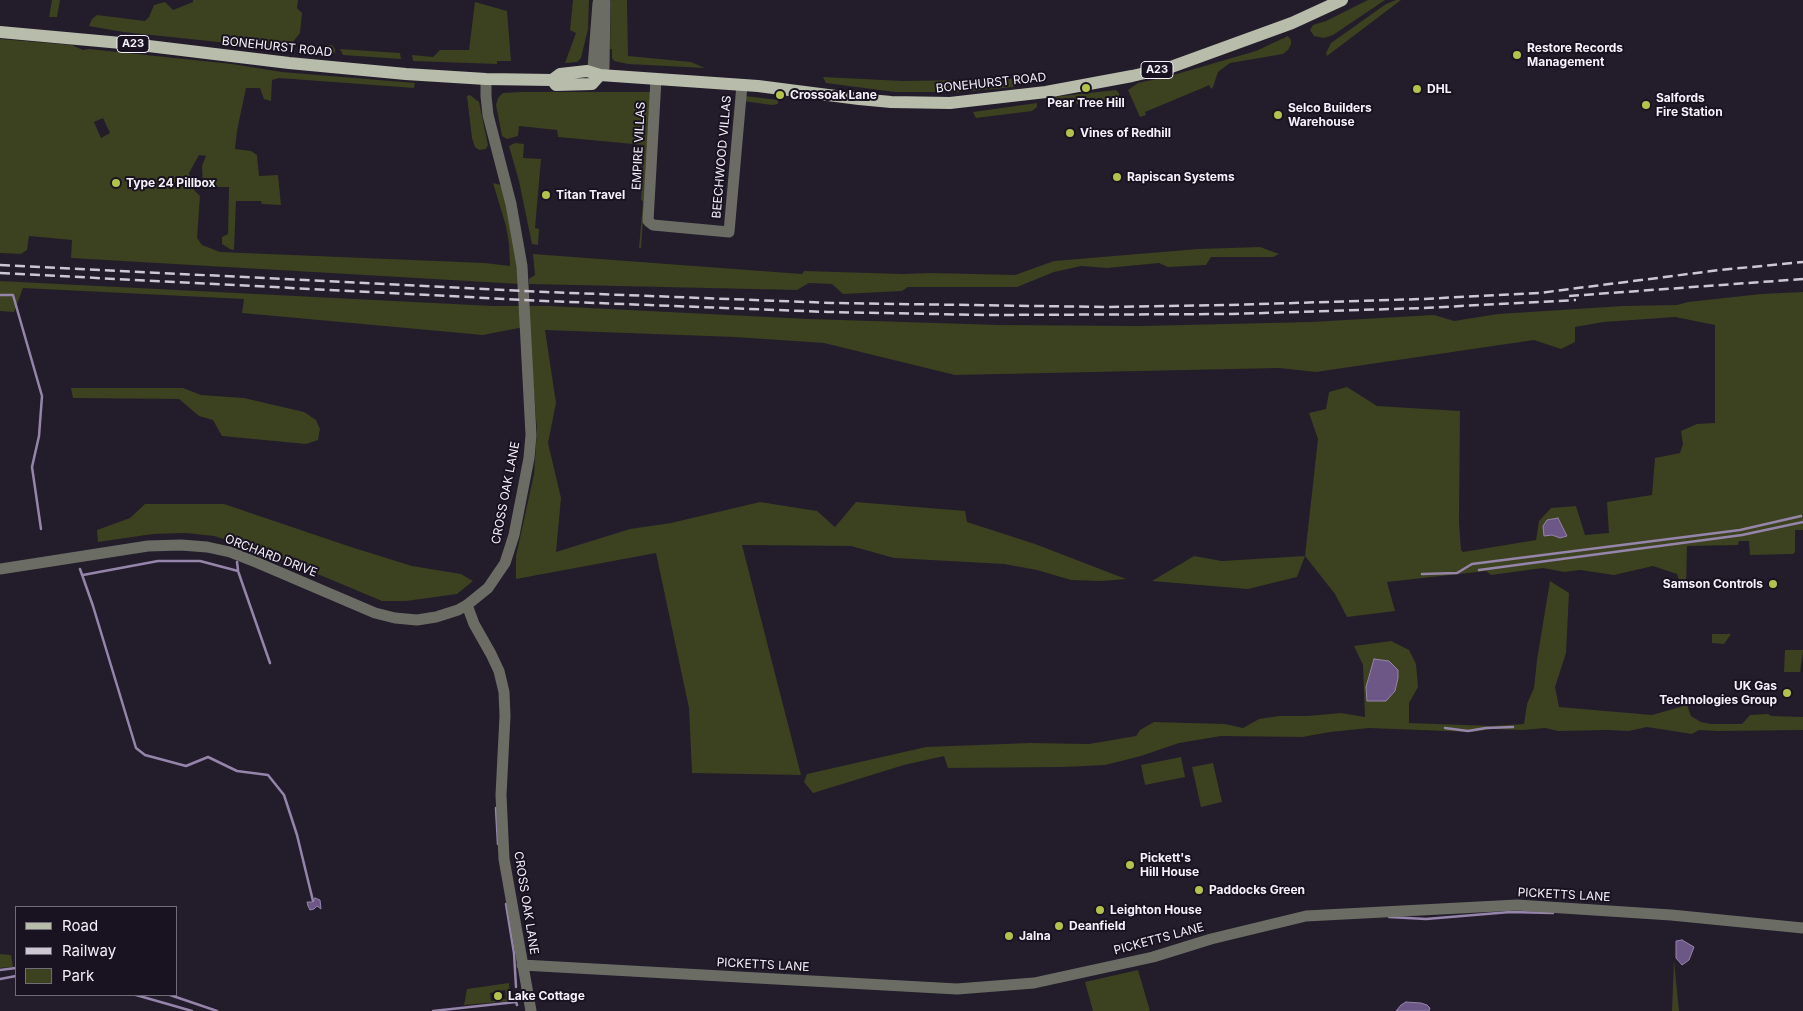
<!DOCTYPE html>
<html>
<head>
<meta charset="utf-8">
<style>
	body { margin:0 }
	#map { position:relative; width:1803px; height:1011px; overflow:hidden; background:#231c2b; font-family:Inter,sans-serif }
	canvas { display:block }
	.legend { position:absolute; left:15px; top:906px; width:162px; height:90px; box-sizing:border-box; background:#191321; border:1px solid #716c78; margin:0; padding:6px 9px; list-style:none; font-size:15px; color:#f5f1fb }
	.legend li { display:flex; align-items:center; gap:10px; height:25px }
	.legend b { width:25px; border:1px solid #716c78 }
</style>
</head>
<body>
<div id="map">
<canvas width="1803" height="1011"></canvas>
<ul class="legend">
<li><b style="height:6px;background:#b8bcab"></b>Road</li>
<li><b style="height:6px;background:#ccc7d2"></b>Railway</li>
<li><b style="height:14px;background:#3c411f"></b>Park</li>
</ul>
</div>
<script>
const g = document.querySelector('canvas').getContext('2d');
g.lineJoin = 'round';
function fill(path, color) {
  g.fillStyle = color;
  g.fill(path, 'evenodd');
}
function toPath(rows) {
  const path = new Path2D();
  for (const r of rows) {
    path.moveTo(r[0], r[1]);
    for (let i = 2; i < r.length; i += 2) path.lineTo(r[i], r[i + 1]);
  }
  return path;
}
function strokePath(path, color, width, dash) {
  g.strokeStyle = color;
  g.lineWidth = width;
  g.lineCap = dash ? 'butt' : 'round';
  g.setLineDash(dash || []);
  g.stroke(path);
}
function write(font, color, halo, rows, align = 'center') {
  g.font = font + ' Inter,sans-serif';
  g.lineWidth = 4;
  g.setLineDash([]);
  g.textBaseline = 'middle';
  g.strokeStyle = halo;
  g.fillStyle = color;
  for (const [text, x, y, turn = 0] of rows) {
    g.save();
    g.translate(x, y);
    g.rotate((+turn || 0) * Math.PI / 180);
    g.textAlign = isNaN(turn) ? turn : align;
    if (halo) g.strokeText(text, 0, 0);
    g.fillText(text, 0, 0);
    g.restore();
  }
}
fill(toPath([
	[52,0,60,0,57,17,49,17],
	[193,0,298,0,297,8,302,13,300,33,293,42,285,49,123,32,89,26,92,19,97,15,145,21,149,17,154,5,165,2,173,10,193,2],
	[573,0,589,0,588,29,581,58,577,62,565,63,576,33,570,30],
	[611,0,627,0,628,56,691,62,705,68,628,64,614,61,612,58,612,49,610,49],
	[1368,0,1385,0,1333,35,1324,38,1314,36,1310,30,1313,25,1326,21],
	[1396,0,1401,0,1327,56,1326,53,1331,43,1386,4],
	[475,2,507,11,511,61,497,61,497,64,413,61,412,55,433,57,440,50,469,50],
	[1288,36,1291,40,1291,44,1288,50,1283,54,1230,63,1218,72,1213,87,1211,89,1209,85,1205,87,1145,112,1146,115,1140,117,1128,90,1138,83,1170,76,1256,51],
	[0,39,72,45,83,50,89,49,232,64,282,72,415,83,414,88,279,78,272,80,271,101,264,99,260,88,246,88,237,131,235,149,251,151,257,155,259,176,278,175,281,205,262,204,261,201,236,201,234,250,230,249,222,244,222,237,228,234,229,187,203,187,202,166,206,156,199,155,189,173,193,189,200,196,197,238,202,245,220,252,485,263,510,266,509,244,506,226,493,183,501,185,506,197,520,284,71,258,72,240,29,236,27,250,21,254,0,253],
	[103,118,110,133,101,138,94,122],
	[300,45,324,47,328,45,332,45,335,49,335,53,298,50],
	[340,49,400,53,401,59,343,55],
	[823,77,903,81,1013,79,1014,84,1014,87,960,92,895,92,826,83],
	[1116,90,1119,93,1119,99,1077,104,1074,100,1051,102,1052,97],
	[521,92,652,92,641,248,639,248,643,202,641,199,644,145,558,137,557,130,519,126,518,136,507,139,502,136,496,105,498,98,503,93],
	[470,95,479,102,488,145,486,149,479,150,475,147,472,138,467,96],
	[745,96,778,100,778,104,772,105,743,101],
	[1037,103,1037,107,1032,111,976,118,973,112],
	[515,143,524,144,523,158,541,159,535,228,539,229,538,245,532,244,519,181,509,146],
	[1260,247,1279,254,1273,257,1211,257,1206,265,1168,267,1159,263,1107,268,1081,266,1054,272,1017,287,908,287,902,291,843,294,832,284,809,283,797,290,529,284,529,279,535,275,533,254,802,274,804,271,903,274,931,273,1015,275,1054,261,1198,249],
	[0,281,493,306,549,306,809,319,1000,325,1142,326,1310,322,1434,315,1454,321,1498,314,1623,306,1677,305,1688,302,1761,294,1803,292,1803,530,1795,530,1795,552,1793,554,1750,555,1749,541,1739,541,1738,545,1687,546,1686,589,1681,586,1677,574,1653,566,1614,575,1580,570,1564,572,1543,568,1491,575,1486,571,1387,582,1395,611,1347,617,1335,594,1305,556,1297,577,1248,589,1152,581,1194,556,1222,561,1305,556,1318,439,1309,413,1326,409,1329,392,1347,387,1377,406,1460,411,1459,523,1461,550,1463,552,1536,540,1539,521,1551,508,1576,506,1585,535,1609,533,1607,502,1652,495,1655,458,1680,453,1683,444,1681,431,1697,424,1715,423,1715,325,1675,317,1604,322,1575,327,1575,342,1561,349,1534,340,1316,372,1279,368,955,375,824,343,735,337,545,330,556,403,548,443,561,498,556,552,630,529,671,523,760,502,817,511,835,527,856,502,965,511,967,522,1035,544,1126,579,1102,581,1071,580,1037,570,1004,564,894,558,851,546,742,545,801,775,692,773,689,708,656,553,516,579,516,556,534,474,537,430,529,329,519,328,483,335,242,313,244,299,23,288,14,312,0,311],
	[71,388,183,388,201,395,244,398,304,412,316,420,320,429,318,440,306,444,222,436,213,420,199,416,179,399,73,398],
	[145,504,224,504,351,547,412,566,461,574,473,581,457,594,406,601,382,601,265,552,214,536,186,533,153,534,98,542,97,530,130,518],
	[1550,581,1569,593,1566,653,1555,687,1559,707,1652,715,1687,705,1691,716,1701,722,1711,724,1742,724,1750,715,1768,714,1771,716,1803,717,1803,730,1718,731,1699,730,1692,734,1647,727,1629,731,1607,730,1558,731,1545,728,1523,730,1492,729,1472,732,1369,728,1330,732,1302,737,1221,736,1179,743,1141,756,1105,765,1063,767,948,768,944,756,904,765,813,793,804,782,807,774,926,747,1030,743,1089,744,1136,736,1140,730,1154,722,1225,724,1243,728,1259,719,1279,716,1307,716,1341,713,1365,717,1363,665,1354,646,1391,641,1409,650,1416,664,1418,687,1409,703,1409,723,1492,726,1524,724,1527,704,1534,688,1537,660],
	[1712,634,1731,634,1724,644,1712,643],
	[1785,650,1803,650,1800,672,1784,672],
	[1181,757,1185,777,1145,785,1141,765],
	[1213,763,1222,802,1201,807,1192,767],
	[0,954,11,955,13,967,0,968],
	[1674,960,1679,1011,1672,1011],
	[1138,970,1150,1011,1093,1011,1085,982],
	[509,983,510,1001,464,1005,467,989],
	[505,990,506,999,491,1001,490,993]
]), '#3c411f');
const water = toPath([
	[1558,518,1567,536,1560,538,1552,535,1544,536,1543,526,1547,520,1558,518],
	[1374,659,1389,661,1398,670,1398,678,1395,691,1386,701,1367,701,1366,687,1374,659],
	[315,898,320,900,321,909,317,906,314,909,310,910,308,906,307,902,312,902,315,898],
	[1682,940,1694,947,1689,960,1682,965,1676,958,1676,941,1682,940],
	[1406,1002,1421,1003,1427,1005,1430,1008,1429,1011,1396,1011,1401,1005,1406,1002]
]);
fill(water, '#6c5787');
strokePath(water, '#9585aa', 1);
strokePath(toPath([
	[0,295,13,295,42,396,39,436,32,467,41,529],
	[238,545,279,562],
	[237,562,238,570],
	[80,569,93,606,136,748,145,755,186,766,208,757,237,771,268,775,284,795,297,835,313,901],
	[1479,570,1742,535,1803,522],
	[1422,574,1457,573,1472,564,1740,530,1801,516],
	[83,575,158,561,200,561,238,571,270,663],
	[1445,728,1468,731,1486,728,1513,727],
	[496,808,498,844],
	[506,904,514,953,516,987],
	[1389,917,1426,919,1510,912,1553,913],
	[0,970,16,968],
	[0,979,16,976],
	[136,995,192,1011],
	[170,995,217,1011],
	[516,995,516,1002],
	[433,1011,516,1002,517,1005]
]), '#9585aa', 2.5);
strokePath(toPath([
	[599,0,598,3,593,68,600,75,604,67,605,2,603,0],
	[656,79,648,221,653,225,729,232,742,85],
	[0,569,148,546,181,545,207,547,230,552,258,563,375,613,395,618,417,620,436,617,458,610,467,605,488,588,505,563,514,535,529,458,531,435,522,266,511,204,488,115,486,96,486,79],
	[467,605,474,624,491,654,499,671,504,692,505,716,501,795,504,859,531,1011],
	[522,965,957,989,1034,983,1153,957,1211,939,1306,916,1517,905,1671,915,1803,928]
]), '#6b6d65', 11);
strokePath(toPath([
	[0,32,132,44,289,63,406,74,486,79,552,80,560,74,587,71,600,75,758,86,859,99,891,102,950,103,1046,92,1132,76,1171,67,1292,23,1342,0],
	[552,80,556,85,592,84,600,75]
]), '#b8bcab', 12);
strokePath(toPath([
	[0,265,546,292,832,303,1106,307,1230,305,1422,299,1539,293,1720,270,1803,262],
	[0,273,545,301,828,312,987,315,1232,314,1423,308,1576,300],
	[1569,296,1803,279]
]), '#ccc7d2', 2.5, [10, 5]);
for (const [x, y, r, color] of [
	[1517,55,5,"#b2c34c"],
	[1086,88,5,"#b2c34c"],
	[1417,89,5,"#b2c34c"],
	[780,95,5,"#b2c34c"],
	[1646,105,5,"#b2c34c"],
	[1278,115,5,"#b2c34c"],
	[1070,133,5,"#b2c34c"],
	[1117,177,5,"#b2c34c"],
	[116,183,5,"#b2c34c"],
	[546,195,5,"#b2c34c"],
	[1773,584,5,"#b2c34c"],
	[1787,693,5,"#b2c34c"],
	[1130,865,5,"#b2c34c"],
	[1199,890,5,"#b2c34c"],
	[1100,910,5,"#b2c34c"],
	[1059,926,5,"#b2c34c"],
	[1009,936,5,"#b2c34c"],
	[498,996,5,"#b2c34c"]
]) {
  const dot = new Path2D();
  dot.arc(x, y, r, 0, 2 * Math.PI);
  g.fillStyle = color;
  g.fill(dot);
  strokePath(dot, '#191321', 2);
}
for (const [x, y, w] of [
	[133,44,32],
	[1157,70,32]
]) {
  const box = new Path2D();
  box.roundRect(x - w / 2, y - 8.5, w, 17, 4);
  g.fillStyle = '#191321';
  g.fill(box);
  strokePath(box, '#f5f1fb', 1);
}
write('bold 11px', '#f5f1fb', null, [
	["A23",133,44],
	["A23",1157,70]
]);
write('12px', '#f5f1fb', '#191321', [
	["BONEHURST ROAD",277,47,6],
	["BONEHURST ROAD",991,83,-6],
	["EMPIRE VILLAS",639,146,-87],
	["BEECHWOOD VILLAS",722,157,-85],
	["CROSS OAK LANE",506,493,-79],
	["ORCHARD DRIVE",271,556,21],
	["PICKETTS LANE",1564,895,3],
	["CROSS OAK LANE",526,903,81],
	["PICKETTS LANE",1159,939,-15],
	["PICKETTS LANE",763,965,3]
]);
write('bold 12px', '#f5f1fb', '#191321', [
	["Restore Records",1527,48],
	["Management",1527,62],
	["DHL",1427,89],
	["Crossoak Lane",790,95],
	["Salfords",1656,98],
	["Fire Station",1656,112],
	["Pear Tree Hill",1086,103,"center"],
	["Selco Builders",1288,108],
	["Warehouse",1288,122],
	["Vines of Redhill",1080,133],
	["Rapiscan Systems",1127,177],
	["Type 24 Pillbox",126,183],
	["Titan Travel",556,195],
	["Samson Controls",1763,584,"right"],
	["UK Gas",1777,686,"right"],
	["Technologies Group",1777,700,"right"],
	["Pickett's",1140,858],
	["Hill House",1140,872],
	["Paddocks Green",1209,890],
	["Leighton House",1110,910],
	["Deanfield",1069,926],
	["Jalna",1019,936],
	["Lake Cottage",508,996]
], 'left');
</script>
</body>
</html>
